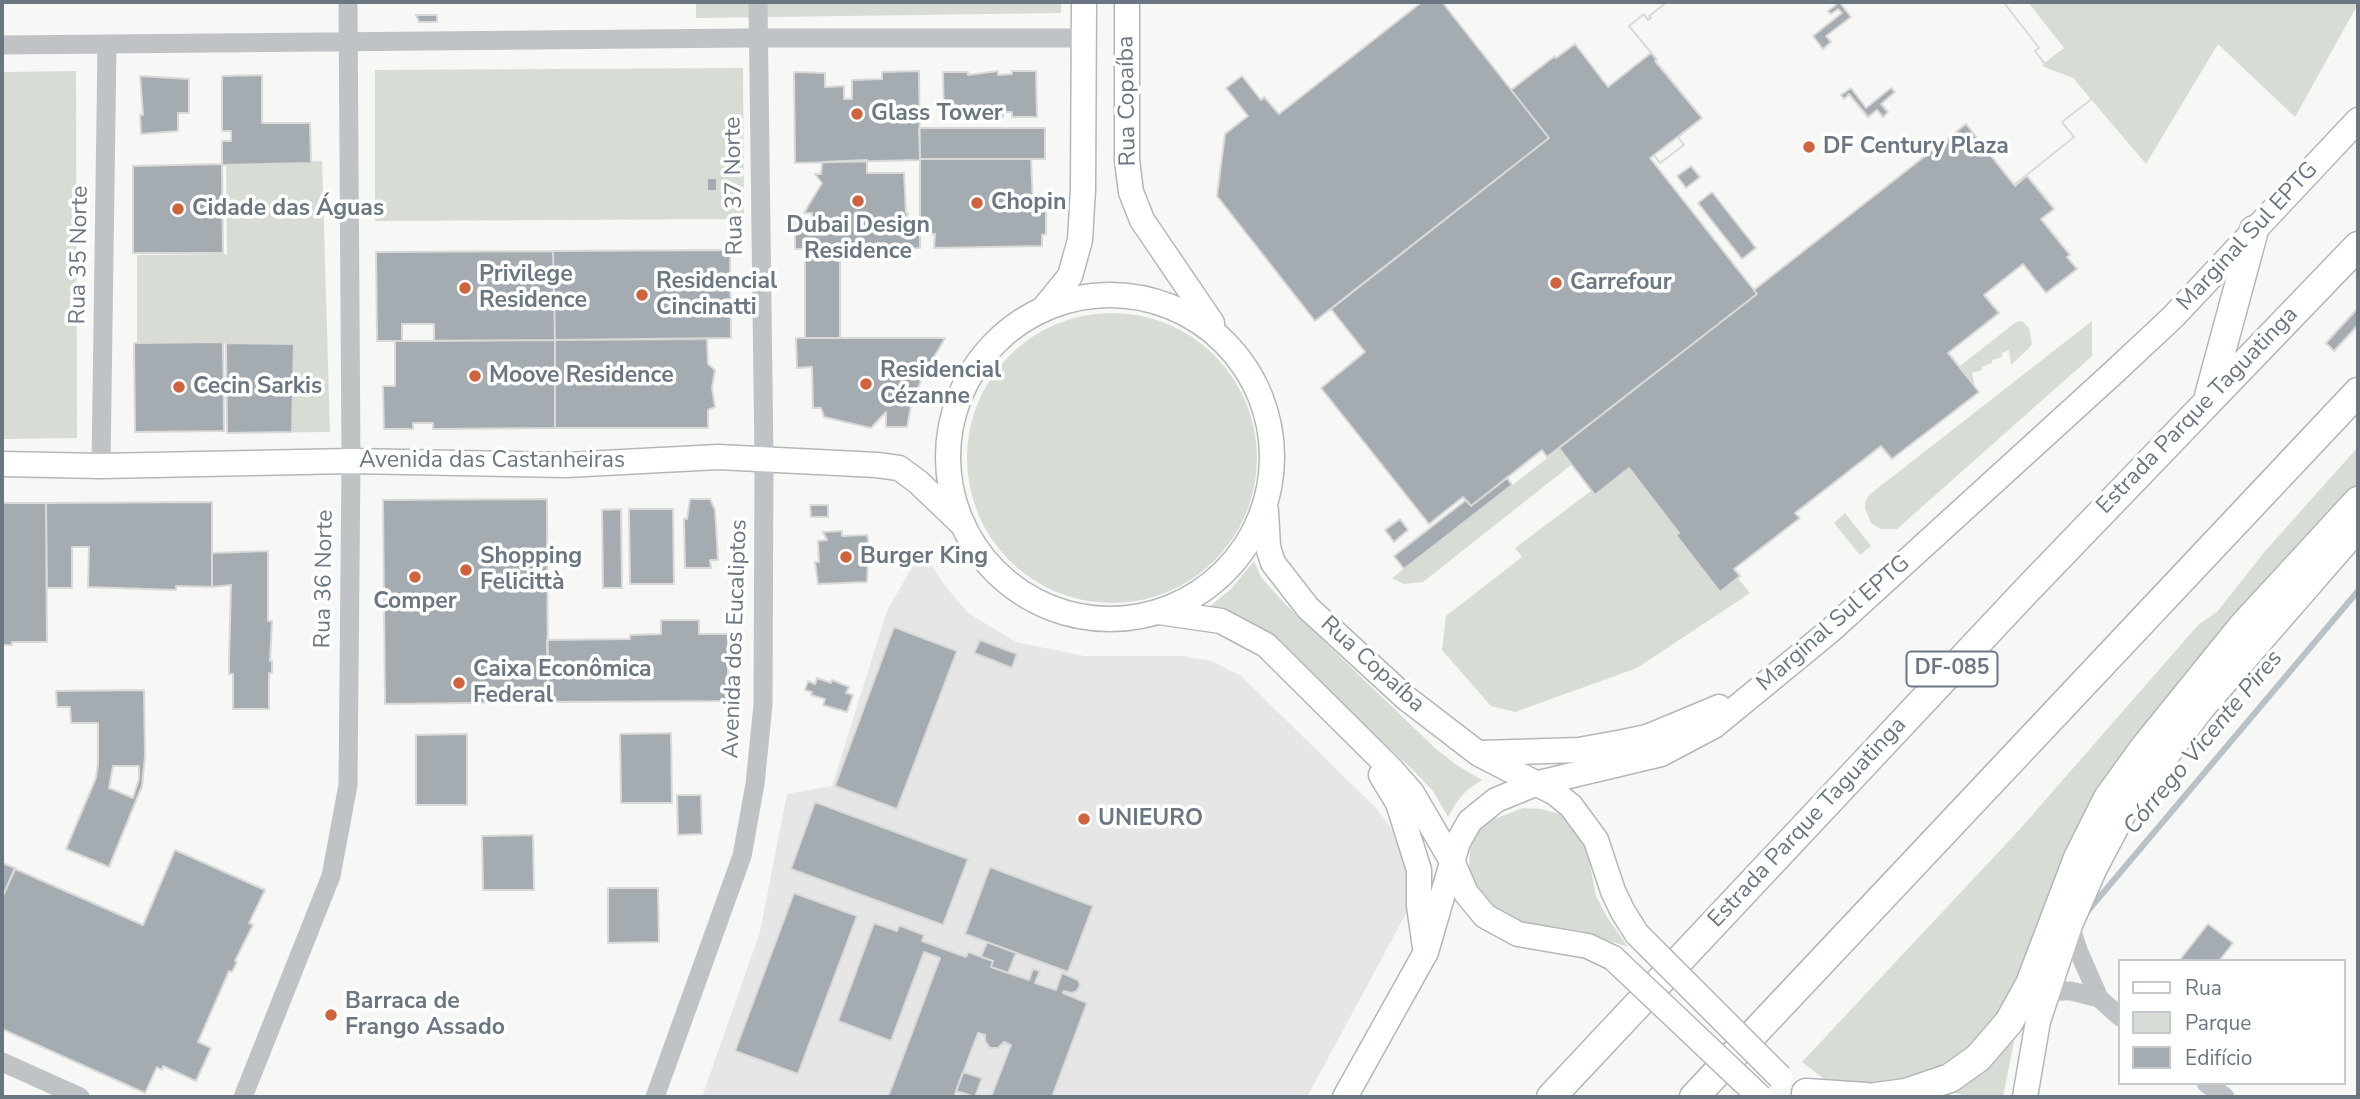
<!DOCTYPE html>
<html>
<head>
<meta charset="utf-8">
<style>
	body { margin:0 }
	#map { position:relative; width:2360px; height:1099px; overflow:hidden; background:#f7f7f5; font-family:"Nunito Sans",sans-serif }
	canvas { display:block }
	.frame { position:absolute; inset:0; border:4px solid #6a7782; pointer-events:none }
	.legend { position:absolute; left:2118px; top:959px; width:228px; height:126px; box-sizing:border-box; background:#fff; border:2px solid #c3c9cd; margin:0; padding:9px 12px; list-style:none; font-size:21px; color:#6a7782 }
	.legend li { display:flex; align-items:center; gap:14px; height:35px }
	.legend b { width:35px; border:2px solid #c3c9cd }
</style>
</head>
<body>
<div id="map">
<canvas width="2360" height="1099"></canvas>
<div class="frame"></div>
<ul class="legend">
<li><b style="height:9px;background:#fff"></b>Rua</li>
<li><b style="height:19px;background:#d7dcd5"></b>Parque</li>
<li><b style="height:19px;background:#a5acb1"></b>Edifício</li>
</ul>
</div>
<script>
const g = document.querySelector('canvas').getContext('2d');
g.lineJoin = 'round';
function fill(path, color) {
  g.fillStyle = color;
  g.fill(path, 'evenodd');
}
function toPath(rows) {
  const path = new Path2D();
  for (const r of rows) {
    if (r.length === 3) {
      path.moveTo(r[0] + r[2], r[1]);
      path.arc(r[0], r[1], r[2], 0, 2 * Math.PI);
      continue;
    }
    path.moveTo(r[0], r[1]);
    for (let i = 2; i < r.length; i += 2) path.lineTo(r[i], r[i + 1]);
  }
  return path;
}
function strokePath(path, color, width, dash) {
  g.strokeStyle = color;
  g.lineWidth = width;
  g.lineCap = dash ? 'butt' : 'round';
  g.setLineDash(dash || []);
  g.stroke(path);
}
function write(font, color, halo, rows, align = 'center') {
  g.font = font + ' "Nunito Sans",sans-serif';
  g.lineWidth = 7;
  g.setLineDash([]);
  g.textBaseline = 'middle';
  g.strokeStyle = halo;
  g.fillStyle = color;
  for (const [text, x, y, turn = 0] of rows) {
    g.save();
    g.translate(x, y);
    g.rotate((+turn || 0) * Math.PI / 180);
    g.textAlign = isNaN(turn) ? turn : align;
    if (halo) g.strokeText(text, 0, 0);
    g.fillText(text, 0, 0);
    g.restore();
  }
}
fill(toPath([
	[922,550,943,583,968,613,1016,642,1084,656,1182,656,1211,661,1241,676,1375,807,1394,832,1408,870,1408,910,1307,1097,702,1097,760,932,787,794,832,786,887,611]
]), '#e5e6e5');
fill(toPath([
	[696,2,1061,2,1061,13,696,18],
	[2028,2,2358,2,2358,4,2295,117,2218,44,2146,164,2073,78,2042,66,2064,48],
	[743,68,744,219,375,221,375,70],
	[76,71,77,438,2,439,2,72],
	[226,156,231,163,322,161,330,432,227,433,226,343,137,344,137,255,227,254],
	[1112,458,145],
	[2022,321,2029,328,2032,344,2029,348,2011,365,2009,350,2002,353,2002,357,1992,360,1992,363,1982,367,1982,370,1972,373,1975,387,1943,353,1948,351,1960,366,2016,322],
	[2092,321,2092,356,1897,529,1881,529,1871,523,1865,508,1865,503,1869,495],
	[1563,446,1576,461,1423,582,1404,584,1392,578],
	[1630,447,1750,593,1637,668,1515,712,1491,706,1442,650,1446,616,1522,557,1515,548,1595,488],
	[2358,447,2358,487,2279,568,2002,1019,1943,1071,1867,1089,1827,1081,1802,1062,2020,829,2199,624,2217,612,2266,550],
	[1845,513,1871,546,1860,555,1834,523],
	[1254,561,1261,577,1285,604,1436,749,1458,766,1482,780,1467,790,1456,803,1448,817,1433,791,1414,771,1262,631,1230,612,1209,607,1231,589],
	[1523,808,1541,809,1560,814,1580,830,1587,849,1596,896,1607,917,1628,947,1578,930,1513,922,1486,904,1476,888,1469,869,1470,848,1477,832,1489,821],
	[2016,1031,2003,1097,1970,1097,1941,1089]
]), '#d7dcd5');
strokePath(toPath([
	[2086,913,2358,591]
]), '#b8c1c5', 6);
const building = toPath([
	[1422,2,1442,2,1549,138,1315,321,1217,196,1225,134,1248,116,1226,88,1242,76,1261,100,1264,97,1279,114,1422,2],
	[1667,2,1833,2,1836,5,1828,11,1831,14,1838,9,1842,13,1813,36,1823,49,1831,42,1826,36,1851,17,1839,2,2007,2,2005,4,2039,48,2035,51,2045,64,2060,52,2093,98,2062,122,2074,137,2014,185,1966,124,1754,290,1650,158,1654,155,1660,163,1684,145,1678,137,1702,118,1655,61,1657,60,1629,26,1644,14,1648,20,1651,18,1649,16,1667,2],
	[1851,88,1866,108,1891,88,1895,92,1881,104,1888,112,1883,117,1877,110,1868,117,1849,94,1844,99,1841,95,1851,88],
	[1691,166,1700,177,1686,188,1677,176,1691,166],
	[1712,192,1756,248,1742,259,1698,203,1712,192],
	[1667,2,2007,2,2005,4,2039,48,2035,51,2045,64,2060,52,2093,98,2062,122,2074,137,2014,185,1966,124,1754,290,1650,158,1654,155,1660,163,1684,145,1678,137,1702,118,1655,61,1657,60,1629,26,1644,14,1648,20,1651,18,1649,16,1667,2],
	[416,15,437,15,437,22,419,22,416,15],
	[1575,44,1608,87,1651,53,1657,60,1655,61,1702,118,1650,158,1757,294,1547,457,1542,450,1471,506,1463,497,1429,524,1321,388,1365,352,1331,309,1549,138,1511,90,1555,56,1556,58,1575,44],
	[919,71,920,160,795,163,794,72,825,73,825,87,844,86,844,99,852,99,852,80,882,79,882,72,919,71],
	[998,71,998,75,1012,74,1012,71,1036,71,1037,117,1012,117,1012,112,1003,112,1003,117,978,117,978,112,968,112,968,117,944,117,943,72,968,72,968,75,998,71],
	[262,75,262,123,310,123,311,163,222,165,222,141,231,141,231,131,222,131,222,76,262,75],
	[140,76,189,79,189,113,178,113,178,131,141,134,140,115,143,115,140,76],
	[1966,124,2015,186,2027,176,2054,209,2041,219,2070,255,2067,257,2077,269,2046,293,2023,264,1984,295,1999,313,1948,353,1979,392,1892,459,1881,446,1795,513,1800,518,1734,569,1740,576,1720,592,1676,535,1679,533,1629,468,1595,495,1559,448,1757,294,1754,290,1966,124],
	[919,128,1045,128,1045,159,920,159,919,128],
	[920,159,1031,159,1033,203,1046,202,1046,234,1042,235,1042,246,934,248,935,234,920,234,920,159],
	[867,160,867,173,904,173,906,213,908,213,908,216,903,216,903,219,920,219,920,248,795,249,795,219,812,219,812,213,804,213,822,183,815,174,821,174,822,162,867,160],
	[222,164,223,253,133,253,133,166,222,164],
	[707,178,717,178,717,191,707,191,707,178],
	[805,249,840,249,840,338,805,338,805,249],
	[730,250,731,338,555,340,553,251,730,250],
	[553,251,555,340,434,341,434,324,402,324,402,341,377,341,376,252,553,251],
	[2358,308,2358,325,2334,351,2326,343,2358,308],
	[796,338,945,338,922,378,911,406,907,427,886,427,886,412,871,428,824,417,821,408,813,408,812,367,797,368,796,338],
	[707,339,708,364,715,370,712,388,715,407,708,410,708,428,555,428,555,340,707,339],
	[555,340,555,428,433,429,433,423,413,423,413,429,384,429,383,386,395,386,395,341,555,340],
	[223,342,224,431,135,432,134,343,223,342],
	[226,343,294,344,292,432,227,433,226,343],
	[1507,478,1512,485,1404,569,1394,556,1466,500,1471,506,1507,478],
	[547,499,548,702,385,704,383,500,547,499],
	[690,499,710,499,715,510,718,560,710,560,711,568,685,568,684,519,687,519,690,499],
	[212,502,212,587,176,586,176,590,88,587,89,547,72,547,72,588,47,588,46,503,212,502],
	[2,503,46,503,47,642,12,642,12,645,2,645,2,503],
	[810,505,828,505,828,517,811,517,810,505],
	[621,509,622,588,603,588,602,510,621,509],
	[629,509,673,509,674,584,630,584,629,509],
	[1400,519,1408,530,1394,542,1385,530,1400,519],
	[842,531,842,536,867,535,868,538,869,553,873,552,873,564,868,564,867,582,818,584,815,562,819,562,818,541,827,540,823,532,842,531],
	[268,551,268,621,272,621,270,661,272,661,272,673,269,673,269,709,233,709,233,674,229,674,229,662,231,585,212,587,212,553,268,551],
	[661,620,699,620,699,634,728,634,728,701,548,702,547,640,630,639,630,635,661,634,661,620],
	[894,627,957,651,897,809,835,786,894,627],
	[980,640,1017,654,1012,668,974,653,980,640],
	[817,678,831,683,832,680,849,687,846,693,853,695,847,712,823,705,825,699,811,695,812,692,805,690,808,681,815,684,817,678],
	[144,690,145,756,142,786,109,867,66,849,96,778,98,763,98,723,71,723,70,707,57,707,56,691,144,690],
	[113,766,139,766,139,779,133,798,109,788,113,766],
	[671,733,672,803,621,803,620,734,671,733],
	[467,734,467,805,416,805,416,735,467,734],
	[677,795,701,795,702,834,678,835,677,795],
	[815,802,968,859,943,925,791,869,815,802],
	[533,835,534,890,483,890,482,836,533,835],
	[175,850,265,890,249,923,253,925,235,961,237,962,232,972,229,971,198,1042,211,1048,196,1081,163,1066,162,1070,157,1067,145,1093,2,1029,2,898,15,869,143,925,175,850],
	[2,863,15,868,2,898,2,863],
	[990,867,1093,906,1068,972,965,934,990,867],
	[608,888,658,888,659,942,608,943,608,888],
	[794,893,857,916,798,1074,735,1051,794,893],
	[874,923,897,931,899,926,901,926,924,935,922,941,966,957,968,952,993,961,991,967,1029,980,1033,969,1040,971,1035,983,1056,990,1062,973,1078,980,1080,985,1077,991,1072,993,1064,991,1063,993,1087,1003,1052,1097,991,1097,1011,1045,1004,1042,998,1048,990,1048,985,1041,985,1035,978,1033,954,1097,888,1097,940,958,924,952,891,1041,838,1021,874,923],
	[2208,924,2233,943,2219,961,2179,961,2208,924],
	[987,942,1016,953,1008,973,991,967,993,961,981,957,987,942],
	[963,1072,982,1078,975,1097,956,1091,963,1072]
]);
fill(building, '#a5acb1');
strokePath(building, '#d9d9d7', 2);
const major = toPath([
	[1127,2,1127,160,1131,192,1142,220,1212,323],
	[1110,457,162],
	[1044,308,1070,276,1080,240,1083,189,1084,2],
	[2,464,101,466,351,461,566,465,718,457,877,465,899,468,918,482,961,523],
	[1266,511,1268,547,1273,563,1308,608,1406,698,1479,754,1555,793,1571,806,1596,840,1613,891,1623,912,1637,934],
	[1159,612,1221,621,1266,645,1390,768,1412,793,1453,863,1466,893,1485,916,1518,934,1588,946,1613,958],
	[1482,753,1579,750,1623,742,1647,737,1719,707],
	[1381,775,1398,803,1419,870,1419,906,1425,947],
	[1345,1097,1426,952,1458,842,1470,821,1496,800,1535,784,1661,754,1714,726,1831,630,2112,374,2173,317,2358,120],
	[2025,1097,2038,1021,2070,925,2094,870,2124,813,2201,710,2358,529]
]);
const highway = toPath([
	[2209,396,2254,230],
	[1806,1093,1866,1097],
	[1551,1097,2027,590,2358,246],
	[1694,1097,2358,392],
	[1876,1097,1906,1093,1950,1078,1978,1058,2009,1022,2030,984,2078,858,2108,798,2145,747,2242,627,2358,501]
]);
strokePath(major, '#b3b7ba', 27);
strokePath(highway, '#b3b6b9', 31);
strokePath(toPath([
	[2,45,746,38,1083,38],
	[101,466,107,45],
	[2070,925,2078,950,2099,998,2120,1017],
	[2048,991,2071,991,2099,998],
	[2,1062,80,1097],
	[2206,1083,2225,1097],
	[243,1097,331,876,348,785,351,461,348,2],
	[655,1097,742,856,755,784,763,705,764,460,758,2]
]), '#bfc3c6', 19);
strokePath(major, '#fff', 24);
strokePath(highway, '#fff', 28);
const majorBridge = toPath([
	[1637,934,1780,1077],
	[1613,958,1760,1097]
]);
strokePath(majorBridge, '#b3b7ba', 27, []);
strokePath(majorBridge, '#fff', 24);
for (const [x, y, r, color] of [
	[857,114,7,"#cf633d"],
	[1809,147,7,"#cf633d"],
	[858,201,7,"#cf633d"],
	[977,203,7,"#cf633d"],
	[178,209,7,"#cf633d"],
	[1556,283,7,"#cf633d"],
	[465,288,7,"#cf633d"],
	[642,295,7,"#cf633d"],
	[475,376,7,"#cf633d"],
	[866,384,7,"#cf633d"],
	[179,387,7,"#cf633d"],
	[846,557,7,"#cf633d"],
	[466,570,7,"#cf633d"],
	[415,577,7,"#cf633d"],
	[459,683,7,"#cf633d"],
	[1084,819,7,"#cf633d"],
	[331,1015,7,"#cf633d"]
]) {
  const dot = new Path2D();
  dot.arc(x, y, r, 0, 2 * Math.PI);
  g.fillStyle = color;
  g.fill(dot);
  strokePath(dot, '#fff', 2.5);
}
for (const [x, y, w] of [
	[1952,669,91]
]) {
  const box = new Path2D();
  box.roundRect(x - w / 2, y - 17.5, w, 35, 5);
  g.fillStyle = '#fff';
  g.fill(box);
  strokePath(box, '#6a7782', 2);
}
write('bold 21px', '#6a7782', null, [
	["DF-085",1952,669]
]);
write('23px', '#6a7782', '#fff', [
	["Rua Copaíba",1128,101,-91],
	["Rua 37 Norte",735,186,-91],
	["Marginal Sul EPTG",2248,237,-47],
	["Rua 35 Norte",80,255,-89],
	["Estrada Parque Taguatinga",2198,411,-46],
	["Avenida das Castanheiras",492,461],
	["Rua 36 Norte",325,579,-89],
	["Marginal Sul EPTG",1834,624,-41],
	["Avenida dos Eucaliptos",736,639,-88],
	["Rua Copaíba",1372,665,42],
	["Estrada Parque Taguatinga",1808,823,-47]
]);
write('bold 23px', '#6a7782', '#fff', [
	["Glass Tower",871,114],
	["DF Century Plaza",1823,147],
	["Chopin",991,203],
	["Cidade das Águas",192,209],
	["Dubai Design",858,226,"center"],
	["Residence",858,252,"center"],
	["Privilege",479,275],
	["Residence",479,301],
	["Residencial",656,282],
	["Cincinatti",656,308],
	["Carrefour",1570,283],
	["Residencial",880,371],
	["Cézanne",880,397],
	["Moove Residence",489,376],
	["Cecin Sarkis",193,387],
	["Shopping",480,557],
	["Felicittà",480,583],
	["Burger King",860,557],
	["Comper",415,602,"center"],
	["Caixa Econômica",473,670],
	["Federal",473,696],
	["UNIEURO",1098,819],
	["Barraca de",345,1002],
	["Frango Assado",345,1028]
], 'left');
write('italic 24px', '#66777e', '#fff', [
	["Córrego Vicente Pires",2204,743,-50]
]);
</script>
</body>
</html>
